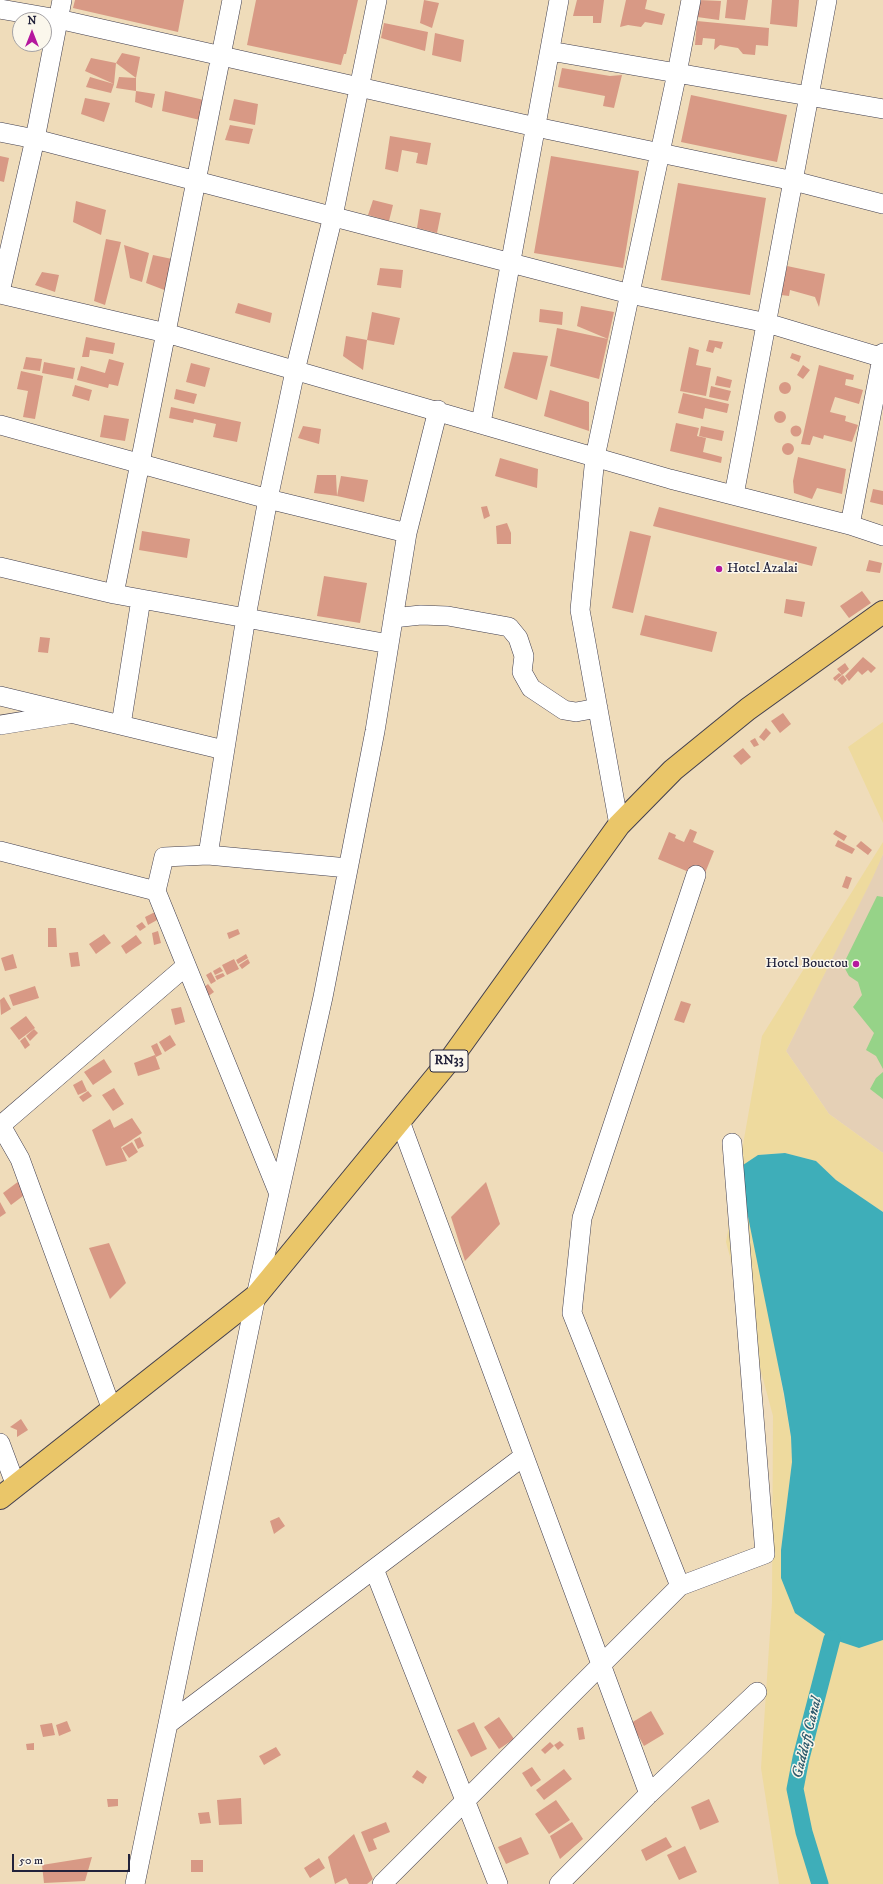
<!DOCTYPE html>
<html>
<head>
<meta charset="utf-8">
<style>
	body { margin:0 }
	#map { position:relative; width:883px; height:1884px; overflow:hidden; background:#efdcba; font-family:"IM FELL DW Pica",serif }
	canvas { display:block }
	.north { position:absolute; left:12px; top:12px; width:40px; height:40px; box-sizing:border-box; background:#fbf7ec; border:1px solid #a4a2a5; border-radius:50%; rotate:0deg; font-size:11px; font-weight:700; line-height:16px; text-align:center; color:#22223b }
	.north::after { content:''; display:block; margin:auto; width:14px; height:18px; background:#b5179e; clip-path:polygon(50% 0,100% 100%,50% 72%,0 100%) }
	.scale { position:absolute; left:12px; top:1854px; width:118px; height:18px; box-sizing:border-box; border:2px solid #22223b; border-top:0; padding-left:5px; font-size:12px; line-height:14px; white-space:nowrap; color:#22223b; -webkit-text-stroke:3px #fbf7ec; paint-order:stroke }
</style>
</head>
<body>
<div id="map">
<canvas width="883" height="1884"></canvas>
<div class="north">N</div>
<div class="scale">50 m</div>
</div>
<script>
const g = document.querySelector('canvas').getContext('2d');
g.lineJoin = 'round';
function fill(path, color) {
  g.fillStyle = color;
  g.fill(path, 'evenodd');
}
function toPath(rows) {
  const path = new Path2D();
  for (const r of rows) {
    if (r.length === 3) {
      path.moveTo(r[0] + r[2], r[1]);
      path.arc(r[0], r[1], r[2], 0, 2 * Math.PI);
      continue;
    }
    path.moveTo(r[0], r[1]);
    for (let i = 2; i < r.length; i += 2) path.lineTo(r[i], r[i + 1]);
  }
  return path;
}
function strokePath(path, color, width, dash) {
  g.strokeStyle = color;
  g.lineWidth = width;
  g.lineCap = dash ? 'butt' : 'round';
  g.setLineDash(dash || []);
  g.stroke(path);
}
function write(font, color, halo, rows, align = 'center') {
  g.font = font + ' "IM FELL DW Pica",serif';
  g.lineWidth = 3;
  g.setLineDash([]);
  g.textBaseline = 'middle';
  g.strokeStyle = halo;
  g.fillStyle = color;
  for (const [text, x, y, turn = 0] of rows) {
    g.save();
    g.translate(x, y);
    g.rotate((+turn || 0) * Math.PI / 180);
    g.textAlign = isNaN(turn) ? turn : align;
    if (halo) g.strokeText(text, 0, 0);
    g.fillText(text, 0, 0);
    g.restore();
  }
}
fill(toPath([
	[883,854,883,1153,829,1114,786,1051]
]), '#e5d0b6');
fill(toPath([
	[877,896,883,897,883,1069,876,1056,866,1050,874,1033,853,1007,862,995,858,982,849,976,843,965],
	[883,1072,883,1099,870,1089,876,1078]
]), '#96d388');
fill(toPath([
	[883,722,883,823,848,747],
	[883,842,883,854,873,877,786,1051,829,1114,883,1153,883,1212,836,1180,816,1161,785,1153,758,1155,743,1166,791,1437,792,1462,781,1550,859,1648,883,1640,883,1884,779,1884,761,1768,772,1602,773,1416,726,1242,762,1036]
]), '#eeda9e');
fill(toPath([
	[785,1153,816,1161,836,1180,883,1212,883,1640,859,1648,832,1639,795,1613,781,1578,781,1550,792,1462,791,1437,784,1394,743,1192,743,1165,758,1155]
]), '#3eaeb9');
strokePath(toPath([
	[820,1884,804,1832,795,1789,801,1758,832,1639]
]), '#3eaeb9', 17);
fill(toPath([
	[75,0,184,0,178,32,73,8],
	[256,0,358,0,346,54,344,54,341,65,247,45],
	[424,0,439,3,432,28,420,23],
	[577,0,604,0,601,23,593,23,593,16,573,16],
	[626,0,647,0,645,9,665,14,662,25,645,22,641,27,628,25,620,27],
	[699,0,721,1,719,20,697,17],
	[727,0,748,0,745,20,725,18],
	[772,0,799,0,797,27,770,24],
	[697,21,769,28,768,46,756,45,755,55,743,54,738,48,720,45,714,50,715,39,703,38,702,45,695,45],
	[384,23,428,32,425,51,381,38],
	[435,33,464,40,461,62,432,55],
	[122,53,140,57,136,78,136,91,155,94,152,108,135,102,136,91,116,88,119,77,136,78,116,63],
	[91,58,116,63,114,84,85,71],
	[562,68,610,76,622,75,614,108,603,106,605,96,558,87],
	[90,77,114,84,111,93,86,87],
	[165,91,204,100,200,120,162,111],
	[691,95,787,115,777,162,681,142],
	[85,98,110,103,104,122,81,114],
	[234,99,258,104,255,125,229,120],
	[230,125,253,129,249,144,225,140],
	[390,136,431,143,427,165,416,163,418,153,402,150,398,172,385,169],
	[0,156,9,158,4,182,0,181],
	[551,156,639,171,623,268,534,253],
	[678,183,766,198,750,295,661,280],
	[373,200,393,205,389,221,368,215],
	[76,201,106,210,101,235,73,222],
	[420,209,441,213,437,233,417,228],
	[106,239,121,242,105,305,94,301],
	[124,245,149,253,142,282,130,278],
	[153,255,172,259,167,291,146,283],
	[787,266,825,274,819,307,815,297,790,290,789,296,781,295],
	[380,268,403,270,401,288,377,285],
	[42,272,59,275,55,292,35,285],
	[238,303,272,313,270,323,235,313],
	[581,306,614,312,608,339,577,326],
	[540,309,563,312,562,325,539,322],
	[372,312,400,318,394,345,367,340],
	[557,328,608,339,599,379,550,366],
	[346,336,367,340,363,370,343,356],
	[86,337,115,343,113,354,90,350,89,357,82,357],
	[709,340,723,342,721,349,715,347,713,353,706,351],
	[689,347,699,350,696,365,711,368,706,396,680,391],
	[513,352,548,356,537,400,504,388],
	[792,353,801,356,799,362,790,358],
	[26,357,42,359,40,371,23,369],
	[109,359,124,363,118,386,109,384,108,388,77,380,81,366,105,373],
	[44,362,75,368,73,379,42,373],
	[191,363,210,368,205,387,186,382],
	[803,365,810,370,803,379,797,375],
	[819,365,854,375,853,380,846,379,845,385,863,390,859,404,835,397,830,412,846,416,845,421,858,425,852,442,824,435,823,439,813,436,810,445,801,444],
	[21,371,43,376,35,419,23,417,28,391,17,389],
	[717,376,732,380,730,388,715,385],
	[785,388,6],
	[75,385,92,390,89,401,72,396],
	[711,386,731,391,728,401,709,397],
	[176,389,197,394,194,404,174,399],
	[550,390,589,402,589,431,544,416],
	[683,393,729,404,727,413,705,408,703,419,678,413],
	[171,407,241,422,237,442,213,437,216,424,194,419,193,423,169,418],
	[780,417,6],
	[104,415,129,419,125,441,100,437],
	[676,423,699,428,697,436,706,438,703,452,722,457,721,463,670,451],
	[796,431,5.5],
	[303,426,321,429,319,444,298,438],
	[701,426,724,431,722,441,699,436],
	[788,449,6],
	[798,457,846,469,842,494,817,488,812,499,794,493,793,481],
	[500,458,538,469,537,488,495,476],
	[317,475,336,475,337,496,341,476,368,480,364,502,337,496,314,493],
	[873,489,883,491,883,505,870,502],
	[487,506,490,516,484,519,481,507],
	[659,507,817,547,812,566,653,526],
	[507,523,511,533,511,544,497,544,496,526],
	[142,531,190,539,187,558,139,550],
	[630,531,651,536,633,613,612,608],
	[869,560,882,563,880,573,866,571],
	[324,576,367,583,360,623,317,616],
	[862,591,871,603,849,618,840,606],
	[786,599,805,602,802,617,784,613],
	[645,615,717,632,712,652,640,635],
	[40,637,50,638,48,653,38,652],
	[863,657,876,668,871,673,868,670,862,675,858,671,849,681,845,676],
	[845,663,849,669,842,675,837,669],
	[839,673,842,675,835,681,833,678],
	[843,675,847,680,842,685,837,680],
	[783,713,791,724,780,733,771,721],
	[766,728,771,733,764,741,759,737],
	[755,738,759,745,754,747,750,741],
	[743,748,751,757,741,765,733,756],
	[690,829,697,832,693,842,714,851,703,878,658,859,669,832,676,835,675,838,684,842],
	[836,830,847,836,844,841,833,834],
	[838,840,855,849,852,854,835,846],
	[861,841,872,850,868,855,856,846],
	[846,876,852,878,848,889,842,887],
	[155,912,159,919,148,925,145,917],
	[142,922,146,927,140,931,136,926],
	[48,928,56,928,57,947,48,947],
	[238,929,240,934,229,939,227,933],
	[158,931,161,943,154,945,152,933],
	[104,934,111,943,96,954,89,944],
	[136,935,142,943,126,954,121,946],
	[78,952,80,966,71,967,69,953],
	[13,954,17,968,5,971,1,958],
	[246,954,248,958,238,964,236,960],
	[234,959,239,969,227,975,222,965],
	[248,959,250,963,242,969,239,965],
	[220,967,223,971,215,975,213,971],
	[211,972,216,981,211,984,206,975],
	[223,973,225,976,217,980,215,976],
	[208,984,214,992,203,1000,197,993],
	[35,986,39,998,13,1006,9,995],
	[4,997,11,1009,1,1015,0,1000],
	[681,1001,691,1004,684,1023,674,1020],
	[181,1007,185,1022,175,1025,171,1009],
	[26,1016,35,1028,19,1040,10,1028],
	[34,1029,38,1033,30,1041,26,1036],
	[170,1035,176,1045,165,1052,159,1042],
	[25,1037,30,1045,25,1049,20,1041],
	[157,1043,162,1054,156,1057,151,1046],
	[155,1055,160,1069,138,1076,134,1063],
	[104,1059,112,1072,93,1085,84,1072],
	[82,1080,87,1091,78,1095,73,1085],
	[114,1088,124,1104,113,1111,102,1095],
	[88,1091,92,1096,83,1102,79,1097],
	[132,1118,142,1133,121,1147,127,1161,106,1166,92,1130,110,1119,114,1128],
	[140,1137,144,1146,138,1149,134,1140],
	[132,1142,138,1152,129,1158,122,1148],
	[19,1181,27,1193,11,1205,3,1193],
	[486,1182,500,1224,465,1261,451,1217],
	[0,1202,6,1213,0,1217],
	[109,1243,126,1283,110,1299,89,1248],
	[21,1419,28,1430,17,1437,17,1430,10,1427],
	[279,1517,285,1526,274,1534,270,1521],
	[651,1711,664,1734,644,1746,631,1723],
	[499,1717,514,1739,499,1749,484,1727],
	[67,1721,71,1731,59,1736,56,1725],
	[474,1722,487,1749,471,1757,457,1730],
	[52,1723,55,1735,43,1737,40,1725],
	[583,1727,585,1739,579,1740,577,1728],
	[560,1741,564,1745,558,1750,554,1745],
	[550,1742,554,1746,545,1754,541,1750],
	[34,1743,34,1750,27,1750,26,1744],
	[276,1747,281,1755,264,1765,259,1756],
	[532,1767,541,1780,531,1787,522,1773],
	[564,1769,572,1779,544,1800,536,1790],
	[417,1770,427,1777,423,1784,412,1777],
	[241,1798,242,1824,219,1825,217,1800],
	[107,1799,118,1799,118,1806,108,1807],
	[709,1799,719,1822,700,1830,691,1807],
	[556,1800,570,1820,549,1834,535,1814],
	[209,1812,211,1823,200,1824,198,1813],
	[386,1822,390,1832,373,1839,377,1849,369,1852,361,1832],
	[572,1822,583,1839,560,1859,550,1836],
	[354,1834,373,1879,367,1884,349,1884,346,1878,335,1884,328,1857],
	[521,1837,529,1854,506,1864,498,1847],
	[666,1837,672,1847,646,1861,641,1850],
	[685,1846,697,1872,679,1880,667,1855],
	[92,1857,85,1881,44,1883,42,1865],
	[319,1858,325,1868,310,1878,304,1868],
	[191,1860,203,1860,203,1872,191,1872]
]), '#d89985');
const street = toPath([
	[0,9,58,19,536,127,794,181,883,204],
	[550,51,883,109],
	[0,132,35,139,630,294,767,323,883,358],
	[0,292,35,139,62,0],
	[0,294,166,333,670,479,850,525,883,536],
	[481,423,559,0],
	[0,425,268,499,407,533],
	[734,495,827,0],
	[850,525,883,353],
	[0,567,114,594,389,644],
	[114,594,232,0],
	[393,618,421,615,448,616,509,627,518,638,524,656,522,672,531,688,564,710,576,712,598,708],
	[0,696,224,750],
	[0,725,68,714],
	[121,725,141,599],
	[619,825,580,610,595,457,677,73,691,0],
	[0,851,156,891],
	[208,855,246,617,268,499,295,371,333,216,377,0],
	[400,1121,649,1794],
	[0,1124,20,1159,112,1410],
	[0,1126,186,966],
	[279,1194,156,891,164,857,208,855,348,868],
	[0,1443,16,1486],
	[374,1569,498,1884],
	[680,1586,572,1313,582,1218,696,875],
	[168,1724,524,1456],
	[135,1884,256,1296,323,997,375,731,407,533,438,410],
	[382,1884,680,1586,765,1554,732,1143],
	[559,1884,649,1794,757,1692]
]);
const primary = toPath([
	[0,1498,256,1296,453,1056,619,825,673,770,748,709,883,612]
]);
strokePath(street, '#413e4e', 20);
strokePath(primary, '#413e4e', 24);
strokePath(street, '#fff', 19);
strokePath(primary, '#eac669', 22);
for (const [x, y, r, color] of [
	[719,569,4,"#b5179e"],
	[856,964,4,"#b5179e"]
]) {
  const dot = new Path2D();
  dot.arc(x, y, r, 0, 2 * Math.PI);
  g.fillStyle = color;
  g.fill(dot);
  strokePath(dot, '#fbf7ec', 1.5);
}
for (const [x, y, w] of [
	[449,1061,38]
]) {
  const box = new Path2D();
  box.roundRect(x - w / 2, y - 11, w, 22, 3);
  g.fillStyle = '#fbf7ec';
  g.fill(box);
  strokePath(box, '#22223b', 1);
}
write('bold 13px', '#22223b', null, [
	["RN33",449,1061]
]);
write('14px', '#22223b', '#fbf7ec', [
	["Hotel Azalai",727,569],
	["Hotel Bouctou",848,964,"right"]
], 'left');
write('italic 15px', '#2d5a6d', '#fbf7ec', [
	["Gaddafi Canal",808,1738,-76]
]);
</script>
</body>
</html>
